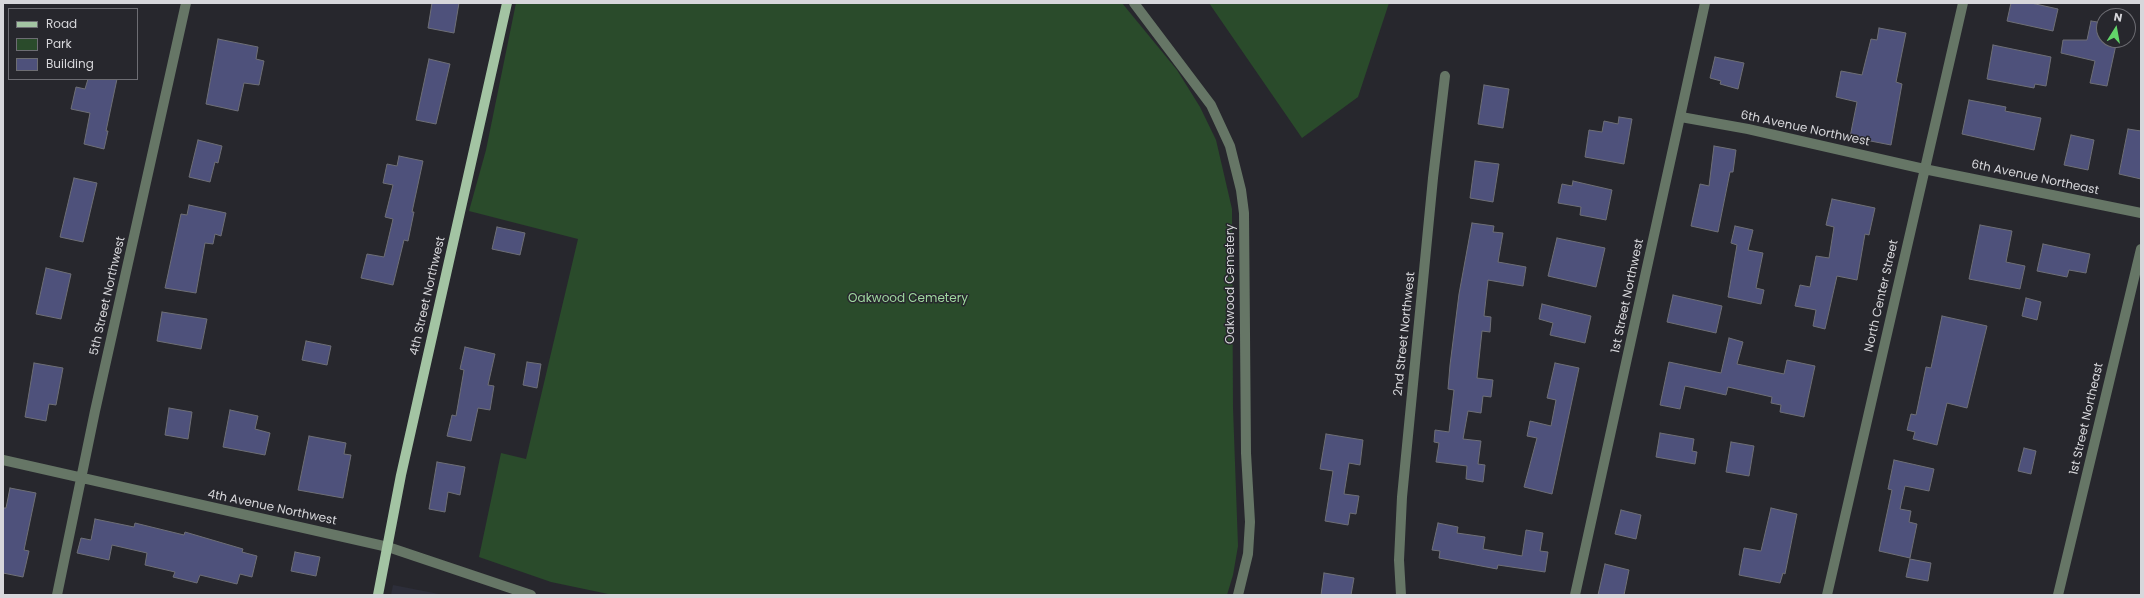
<!DOCTYPE html>
<html>
<head>
<meta charset="utf-8">
<style>
	body { margin:0 }
	#map { position:relative; width:2144px; height:598px; overflow:hidden; background:#27272d; font-family:Poppins,sans-serif }
	canvas { display:block }
	.frame { position:absolute; inset:0; border:4px solid #d7d7db; pointer-events:none }
	.legend { position:absolute; left:8px; top:8px; width:130px; height:72px; box-sizing:border-box; background:#27272d; border:1px solid #6d6d73; margin:0; padding:5px 7px; list-style:none; font-size:12px; color:#d7d7db }
	.legend li { display:flex; align-items:center; gap:8px; height:20px }
	.legend b { width:20px; border:1px solid #6d6d73 }
	.north { position:absolute; left:2096px; top:8px; width:40px; height:40px; box-sizing:border-box; background:#27272d; border:1px solid #6d6d73; border-radius:50%; rotate:11deg; font-size:11px; font-weight:700; line-height:16px; text-align:center; color:#d7d7db }
	.north::after { content:''; display:block; margin:auto; width:14px; height:18px; background:#62d469; clip-path:polygon(50% 0,100% 100%,50% 72%,0 100%) }
</style>
</head>
<body>
<div id="map">
<canvas width="2144" height="598"></canvas>
<div class="frame"></div>
<ul class="legend">
<li><b style="height:5px;background:#a3c4a3"></b>Road</li>
<li><b style="height:11px;background:#2a4b2b"></b>Park</li>
<li><b style="height:11px;background:#4e517b"></b>Building</li>
</ul>
<div class="north">N</div>
</div>
<script>
const g = document.querySelector('canvas').getContext('2d');
g.lineJoin = 'round';
function fill(path, color) {
  g.fillStyle = color;
  g.fill(path, 'evenodd');
}
function toPath(rows) {
  const path = new Path2D();
  for (const r of rows) {
    path.moveTo(r[0], r[1]);
    for (let i = 2; i < r.length; i += 2) path.lineTo(r[i], r[i + 1]);
  }
  return path;
}
function strokePath(path, color, width, dash) {
  g.strokeStyle = color;
  g.lineWidth = width;
  g.lineCap = dash ? 'butt' : 'round';
  g.setLineDash(dash || []);
  g.stroke(path);
}
function write(font, color, halo, rows, align = 'center') {
  g.font = font + ' Poppins,sans-serif';
  g.lineWidth = 3;
  g.setLineDash([]);
  g.textBaseline = 'middle';
  g.strokeStyle = halo;
  g.fillStyle = color;
  for (const [text, x, y, turn = 0] of rows) {
    g.save();
    g.translate(x, y);
    g.rotate((+turn || 0) * Math.PI / 180);
    g.textAlign = isNaN(turn) ? turn : align;
    if (halo) g.strokeText(text, 0, 0);
    g.fillText(text, 0, 0);
    g.restore();
  }
}
fill(toPath([
	[393,585,444,595,391,595]
]), '#2d2e3a');
fill(toPath([
	[516,3,1122,3,1177,70,1200,107,1216,140,1232,209,1233,408,1238,546,1233,575,1227,595,613,595,551,582,479,557,501,453,526,459,578,239,469,211,486,150],
	[1209,3,1389,3,1358,97,1302,138]
]), '#2a4b2b');
const building = toPath([
	[432,3,459,3,454,33,428,28,432,3],
	[2011,3,2031,3,2058,9,2053,31,2007,21,2011,3],
	[2091,21,2104,23,2104,40,2117,40,2107,86,2090,83,2095,61,2061,53,2063,40,2087,40,2091,21],
	[1879,28,1906,33,1896,82,1902,84,1891,145,1850,137,1857,102,1836,97,1841,71,1862,75,1871,39,1877,40,1879,28],
	[218,39,258,47,256,59,264,61,259,85,244,83,238,111,206,104,218,39],
	[1993,45,2051,57,2046,86,2035,84,2034,88,1987,79,1993,45],
	[1715,57,1744,63,1738,89,1720,84,1721,81,1710,78,1715,57],
	[429,59,450,64,436,124,416,120,429,59],
	[88,79,117,79,106,131,108,131,104,149,84,144,90,113,71,109,76,87,85,89,88,79],
	[1484,85,1509,89,1503,128,1478,124,1484,85],
	[1969,100,2006,107,2005,111,2041,118,2034,150,1962,134,1969,100],
	[1619,117,1632,119,1624,164,1585,157,1589,130,1602,132,1604,121,1618,124,1619,117],
	[2128,129,2141,131,2141,179,2119,174,2128,129],
	[2071,135,2094,140,2088,170,2064,165,2071,135],
	[198,140,222,146,218,163,215,162,210,182,189,177,198,140],
	[1714,146,1736,150,1733,172,1730,172,1718,232,1691,226,1700,184,1709,186,1714,146],
	[399,156,423,161,412,212,414,212,408,241,404,240,393,285,361,278,367,254,384,257,393,219,385,217,393,185,383,183,387,164,397,166,399,156],
	[1475,161,1499,164,1493,202,1470,198,1475,161],
	[74,178,97,183,83,242,60,237,74,178],
	[1573,181,1612,190,1606,220,1580,215,1581,207,1558,203,1562,184,1572,186,1573,181],
	[1832,199,1875,208,1869,235,1865,234,1857,280,1837,276,1825,329,1813,326,1816,310,1795,306,1800,285,1810,287,1816,256,1829,258,1834,227,1826,225,1832,199],
	[189,205,226,213,221,236,215,234,213,244,205,243,196,293,165,288,181,214,187,215,189,205],
	[1472,223,1494,226,1493,232,1503,233,1498,262,1526,267,1523,286,1488,280,1484,316,1491,317,1490,332,1482,331,1477,378,1493,380,1491,397,1483,396,1481,413,1468,411,1463,439,1481,441,1478,464,1485,465,1483,482,1466,479,1467,466,1436,462,1439,443,1434,442,1435,430,1449,432,1454,390,1448,389,1450,365,1459,294,1472,223],
	[1980,225,2012,231,2006,262,2025,266,2020,289,1969,279,1980,225],
	[1735,226,1753,230,1748,250,1763,253,1756,288,1764,290,1761,304,1728,297,1737,245,1731,243,1735,226],
	[497,227,525,233,520,255,492,249,497,227],
	[1557,238,1605,248,1596,287,1548,276,1557,238],
	[2043,244,2090,254,2086,273,2069,270,2067,277,2037,271,2043,244],
	[46,268,71,274,61,319,36,314,46,268],
	[1673,295,1722,306,1716,333,1667,322,1673,295],
	[2026,298,2041,302,2037,320,2022,316,2026,298],
	[1542,304,1591,316,1585,343,1550,335,1553,323,1539,319,1542,304],
	[162,312,207,319,201,349,157,341,162,312],
	[1942,316,1987,326,1967,408,1947,403,1937,445,1913,439,1915,432,1907,430,1911,414,1916,415,1926,367,1931,368,1942,316],
	[1729,338,1743,342,1737,364,1784,374,1787,360,1815,366,1804,417,1780,412,1781,405,1771,403,1772,397,1728,387,1726,395,1685,386,1680,409,1660,405,1669,362,1721,373,1729,338],
	[306,341,331,346,327,365,302,360,306,341],
	[465,347,495,354,488,385,494,386,490,410,478,408,471,441,447,436,452,415,456,416,464,370,460,369,465,347],
	[527,362,541,364,537,388,523,385,527,362],
	[34,363,63,368,56,405,49,404,46,421,25,417,34,363],
	[1555,363,1579,368,1552,494,1524,487,1537,438,1527,436,1530,421,1551,426,1556,400,1547,398,1555,363],
	[169,408,192,412,188,439,165,435,169,408],
	[230,410,258,416,255,429,270,433,265,455,223,447,230,410],
	[1660,433,1694,439,1692,451,1697,452,1695,464,1656,457,1660,433],
	[1326,434,1363,440,1360,465,1349,463,1344,494,1359,496,1356,514,1350,513,1348,525,1325,521,1333,471,1320,469,1326,434],
	[309,436,346,443,344,454,351,455,343,498,298,490,309,436],
	[1731,442,1754,446,1749,476,1726,472,1731,442],
	[2024,448,2036,451,2031,474,2018,471,2024,448],
	[1894,460,1934,469,1929,491,1905,486,1900,509,1911,511,1909,522,1917,524,1910,558,1879,551,1892,490,1888,489,1894,460],
	[437,462,465,467,460,495,448,492,445,512,429,509,437,462],
	[10,488,36,493,24,550,29,551,23,577,3,573,3,508,6,508,10,488],
	[1771,508,1797,514,1785,574,1783,573,1780,583,1739,575,1744,548,1761,551,1771,508],
	[1621,510,1641,515,1636,539,1615,534,1621,510],
	[95,519,134,527,135,523,184,535,185,532,243,549,242,552,257,556,252,577,240,574,237,584,200,575,197,583,173,577,175,572,145,565,147,553,112,545,109,560,77,553,81,538,91,540,95,519],
	[1438,523,1458,527,1457,533,1485,537,1483,549,1522,556,1526,530,1543,533,1540,551,1548,552,1545,572,1498,565,1497,569,1439,558,1440,551,1432,550,1438,523],
	[295,552,320,557,316,576,291,571,295,552],
	[1910,559,1931,563,1928,581,1906,577,1910,559],
	[1605,564,1629,570,1624,595,1598,595,1605,564],
	[1324,573,1354,578,1351,595,1321,595,1324,573]
]);
fill(building, '#4e517b');
strokePath(building, '#6e6f76', 1);
strokePath(toPath([
	[1134,3,1211,105,1230,146,1241,190,1244,213,1246,453,1250,522,1248,554,1238,595],
	[1681,117,1748,129,1924,169,2141,213],
	[3,460,388,547,531,595],
	[57,595,95,411,186,3],
	[1401,595,1399,560,1402,497,1433,178,1445,76],
	[1575,595,1705,3],
	[1827,595,1963,3],
	[2058,595,2141,249]
]), '#667666', 10);
strokePath(toPath([
	[378,595,401,475,507,3]
]), '#a3c4a3', 10);
write('12px', '#d7d7db', '#27272d', [
	["6th Avenue Northwest",1805,129,12],
	["6th Avenue Northeast",2035,178,12],
	["Oakwood Cemetery",1231,284,-90],
	["5th Street Northwest",108,296,-77],
	["4th Street Northwest",428,296,-77],
	["1st Street Northwest",1628,296,-78],
	["North Center Street",1882,296,-77],
	["2nd Street Northwest",1405,334,-84],
	["1st Street Northeast",2087,419,-77],
	["4th Avenue Northwest",272,508,12]
]);
write('12px', '#9fd89f', '#27272d', [
	["Oakwood Cemetery",908,299]
]);
</script>
</body>
</html>
